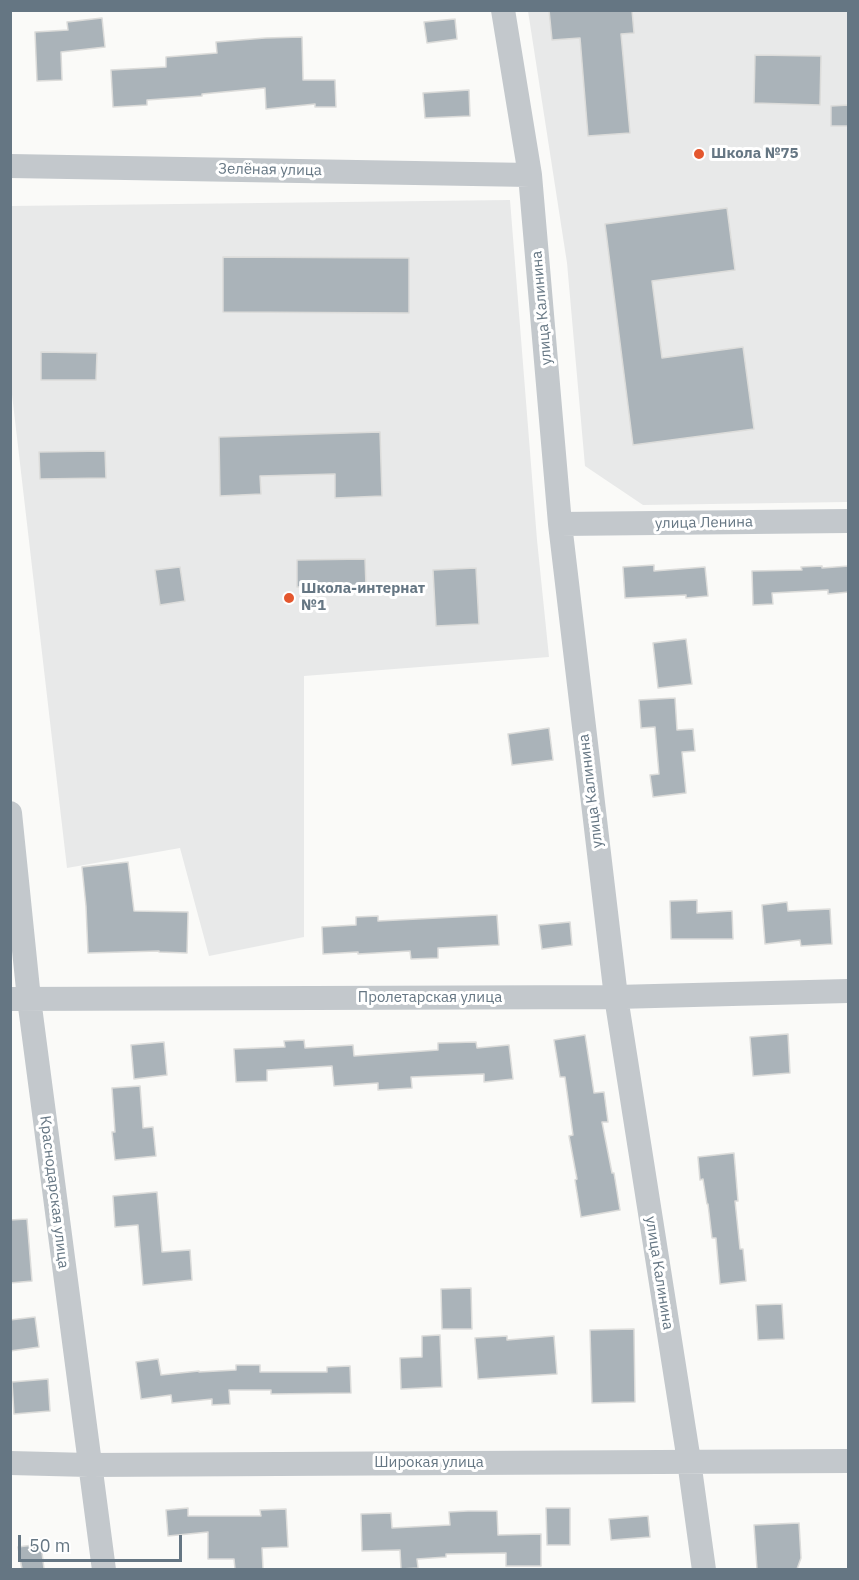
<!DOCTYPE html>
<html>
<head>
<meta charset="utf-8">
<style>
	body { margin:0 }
	#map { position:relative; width:859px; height:1580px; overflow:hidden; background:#fafaf8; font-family:"IBM Plex Sans",sans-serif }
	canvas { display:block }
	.frame { position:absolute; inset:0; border:12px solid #657683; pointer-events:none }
	.scale { position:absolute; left:18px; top:1535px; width:164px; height:27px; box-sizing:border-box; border:3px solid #657683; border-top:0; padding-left:8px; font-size:18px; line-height:21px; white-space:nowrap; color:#657683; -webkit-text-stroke:4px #fff; paint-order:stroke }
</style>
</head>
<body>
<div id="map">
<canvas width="859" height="1580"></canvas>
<div class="frame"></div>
<div class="scale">50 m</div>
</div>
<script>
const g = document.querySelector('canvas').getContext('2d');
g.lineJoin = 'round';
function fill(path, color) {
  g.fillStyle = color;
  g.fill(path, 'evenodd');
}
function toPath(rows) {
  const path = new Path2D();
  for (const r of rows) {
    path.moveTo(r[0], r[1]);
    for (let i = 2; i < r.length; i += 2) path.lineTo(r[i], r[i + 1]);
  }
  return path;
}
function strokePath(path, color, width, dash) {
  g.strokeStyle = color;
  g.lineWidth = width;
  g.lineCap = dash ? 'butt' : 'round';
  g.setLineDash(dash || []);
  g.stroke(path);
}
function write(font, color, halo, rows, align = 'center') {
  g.font = font + ' "IBM Plex Sans",sans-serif';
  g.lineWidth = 6;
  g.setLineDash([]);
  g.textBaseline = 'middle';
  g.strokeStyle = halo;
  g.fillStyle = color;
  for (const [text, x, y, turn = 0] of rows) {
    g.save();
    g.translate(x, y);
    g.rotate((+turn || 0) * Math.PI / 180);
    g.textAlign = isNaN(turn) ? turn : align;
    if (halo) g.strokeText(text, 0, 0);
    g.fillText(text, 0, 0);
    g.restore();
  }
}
fill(toPath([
	[528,11,848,11,848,502,643,505,585,466,567,263],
	[510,200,537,540,549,657,304,676,304,937,209,956,180,848,67,868,11,386,10,206]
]), '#e8e9e9');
const building = toPath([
	[549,10,632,10,634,33,621,34,630,133,588,136,580,38,552,40,549,10],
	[102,18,105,47,61,52,62,80,37,81,35,32,68,30,67,22,102,18],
	[455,19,457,39,427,43,424,22,455,19],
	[302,37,303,80,335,80,336,107,315,107,315,104,266,109,265,88,202,94,202,96,147,100,147,105,113,107,111,70,166,67,166,57,217,53,216,42,265,38,302,37],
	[755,55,821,56,820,105,754,103,755,55],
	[469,90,470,116,425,118,423,93,469,90],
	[849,105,849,126,831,126,831,106,849,105],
	[727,208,735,270,652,281,662,358,743,347,754,429,633,445,605,224,727,208],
	[223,257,409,258,409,313,223,312,223,257],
	[41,352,97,353,96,380,41,380,41,352],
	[380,432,382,496,335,498,335,474,260,476,261,494,220,496,219,437,380,432],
	[105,451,106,478,40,479,39,452,105,451],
	[365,559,366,586,297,587,297,560,365,559],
	[654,565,654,571,705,567,708,596,686,598,686,595,625,598,623,567,654,565],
	[822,566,822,568,849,566,849,592,828,594,828,590,772,593,773,604,753,605,752,571,802,570,801,567,822,566],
	[180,567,185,601,160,605,155,570,180,567],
	[476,568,479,624,436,626,433,570,476,568],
	[686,639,692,684,658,688,653,643,686,639],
	[675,698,677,730,693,729,695,751,682,752,686,793,653,797,650,775,659,774,655,727,641,728,639,700,675,698],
	[549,728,553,760,512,765,508,734,549,728],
	[128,862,134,911,188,912,187,953,159,952,159,951,88,953,86,906,82,867,128,862],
	[697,900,697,913,732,911,733,939,671,939,670,901,697,900],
	[787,902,788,911,830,909,832,944,801,946,800,940,765,944,762,905,787,902],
	[497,915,499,945,438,948,438,958,411,959,410,951,358,954,358,952,323,954,322,927,356,925,356,917,378,916,378,921,497,915],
	[570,922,572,945,542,949,539,925,570,922],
	[788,1034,790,1073,753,1076,750,1037,788,1034],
	[585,1035,594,1093,604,1092,608,1122,602,1122,612,1173,614,1173,620,1210,581,1217,575,1180,577,1179,569,1136,573,1135,565,1077,560,1077,554,1040,585,1035],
	[304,1040,305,1048,353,1045,354,1056,438,1050,438,1043,476,1042,477,1048,509,1045,513,1079,484,1082,484,1074,411,1077,412,1088,378,1090,378,1083,334,1086,332,1066,267,1070,267,1081,236,1082,234,1049,285,1047,284,1041,304,1040],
	[164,1042,167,1075,134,1079,131,1045,164,1042],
	[140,1086,143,1128,153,1127,156,1156,115,1160,112,1132,115,1132,112,1088,140,1086],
	[734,1153,738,1201,735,1201,740,1249,743,1249,746,1281,720,1284,716,1238,712,1238,708,1204,707,1204,703,1179,700,1180,698,1157,734,1153],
	[157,1192,162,1252,190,1250,192,1280,143,1285,138,1225,115,1227,113,1196,157,1192],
	[27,1219,32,1281,10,1283,10,1220,27,1219],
	[471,1288,472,1329,442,1329,441,1289,471,1288],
	[782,1304,784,1339,758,1340,756,1305,782,1304],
	[35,1317,39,1347,10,1351,10,1320,35,1317],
	[634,1329,635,1402,592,1403,590,1330,634,1329],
	[440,1335,442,1387,401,1389,400,1358,422,1357,422,1336,440,1335],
	[507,1336,507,1340,554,1336,557,1374,478,1379,475,1338,507,1336],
	[158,1359,161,1375,199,1371,199,1372,236,1370,236,1365,260,1365,260,1372,327,1372,327,1367,350,1366,351,1393,271,1394,271,1390,229,1390,230,1404,212,1405,212,1399,172,1403,171,1395,141,1399,136,1362,158,1359],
	[48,1379,50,1411,14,1414,12,1382,48,1379],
	[188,1508,188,1516,261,1516,260,1510,286,1509,288,1547,262,1548,263,1569,235,1569,234,1559,208,1559,208,1532,168,1536,166,1510,188,1508],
	[546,1508,570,1508,570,1545,547,1545,546,1508],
	[468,1511,497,1511,498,1535,541,1534,541,1566,506,1566,506,1553,446,1554,446,1557,417,1559,418,1568,401,1569,400,1550,362,1551,361,1514,391,1513,392,1528,450,1525,449,1512,468,1511],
	[648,1516,650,1537,611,1540,609,1519,648,1516],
	[799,1523,801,1558,797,1569,757,1569,754,1525,799,1523],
	[41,1544,44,1569,22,1569,18,1547,41,1544]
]);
fill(building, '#aab3b9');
strokePath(building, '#dcdcda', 1.5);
strokePath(toPath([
	[503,10,530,175,560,524,616,997,689,1461,704,1570],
	[10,166,530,175],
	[560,524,848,521],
	[10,813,29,999,104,1570],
	[10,999,616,997,848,991],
	[10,1463,89,1465,848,1461]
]), '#c3c8cc', 24);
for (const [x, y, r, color] of [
	[699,154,6,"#e4572e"],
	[289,598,6,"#e4572e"]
]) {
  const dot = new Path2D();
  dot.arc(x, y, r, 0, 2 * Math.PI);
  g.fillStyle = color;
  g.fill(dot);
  strokePath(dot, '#fff', 2);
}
write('bold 15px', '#657683', '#fff', [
	["Школа №75",711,154],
	["Школа-интернат",301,589],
	["№1",301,606]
], 'left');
write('15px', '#657683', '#fff', [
	["Зелёная улица",270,170,1],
	["улица Калинина",542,308,-95],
	["улица Ленина",704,523,-1],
	["улица Калинина",591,791,-97],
	["Пролетарская улица",430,998],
	["Краснодарская улица",54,1192,83],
	["улица Калинина",659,1273,81],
	["Широкая улица",429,1463]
]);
</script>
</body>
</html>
